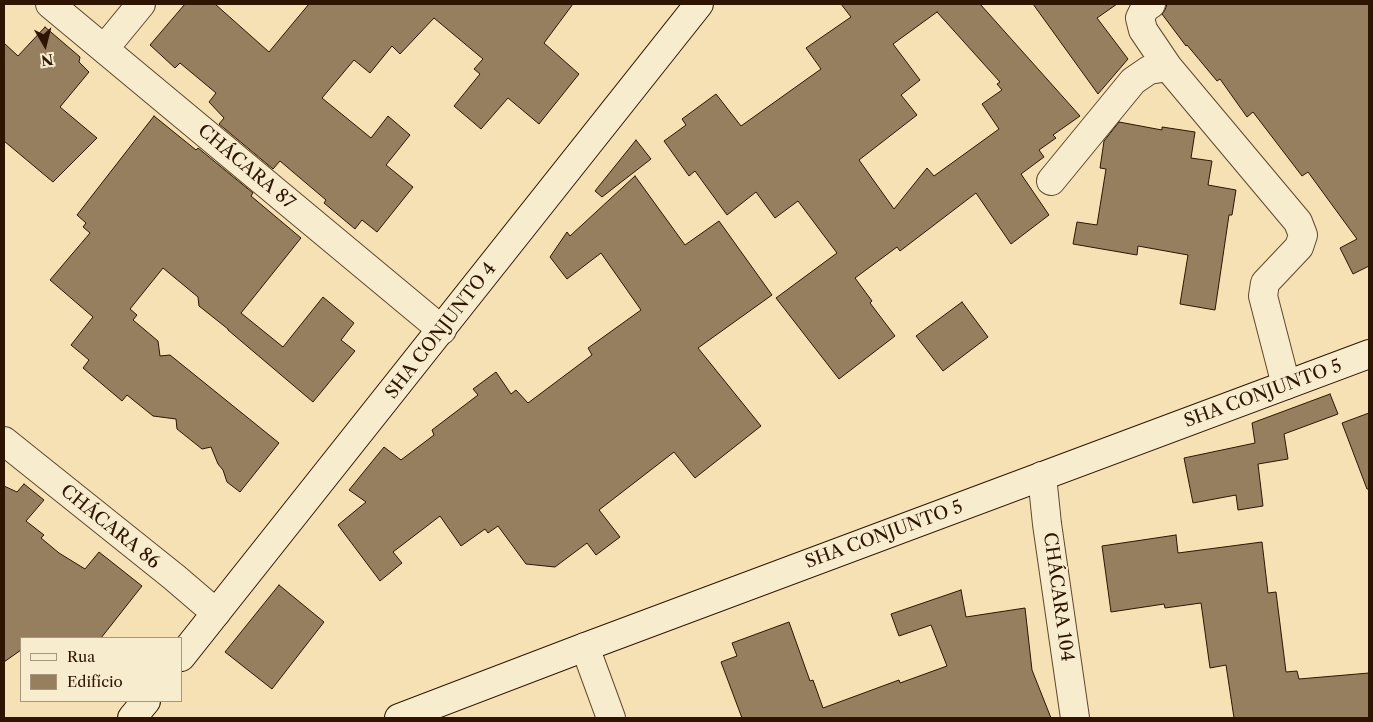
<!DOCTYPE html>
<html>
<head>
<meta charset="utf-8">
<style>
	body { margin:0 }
	#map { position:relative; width:1373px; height:722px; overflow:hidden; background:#f5e1b4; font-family:"Libre Caslon Text",serif }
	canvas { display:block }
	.frame { position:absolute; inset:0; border:5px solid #2d1502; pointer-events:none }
	.legend { position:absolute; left:20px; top:637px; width:162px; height:65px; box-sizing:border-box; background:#f8ecce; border:1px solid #a7967c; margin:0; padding:6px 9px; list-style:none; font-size:15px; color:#2d1502 }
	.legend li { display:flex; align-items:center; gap:10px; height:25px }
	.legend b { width:25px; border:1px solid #a7967c }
	.north { position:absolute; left:20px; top:20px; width:50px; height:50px; -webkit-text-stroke:4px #f8ecce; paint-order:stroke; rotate:172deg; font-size:14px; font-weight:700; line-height:20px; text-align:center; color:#2d1502 }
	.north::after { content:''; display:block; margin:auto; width:18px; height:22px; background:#2d1502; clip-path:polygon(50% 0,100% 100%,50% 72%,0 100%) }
</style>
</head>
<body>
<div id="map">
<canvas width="1373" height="722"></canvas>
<div class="frame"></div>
<ul class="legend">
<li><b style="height:6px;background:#f8ecce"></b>Rua</li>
<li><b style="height:14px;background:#957f5f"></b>Edifício</li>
</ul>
<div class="north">N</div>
</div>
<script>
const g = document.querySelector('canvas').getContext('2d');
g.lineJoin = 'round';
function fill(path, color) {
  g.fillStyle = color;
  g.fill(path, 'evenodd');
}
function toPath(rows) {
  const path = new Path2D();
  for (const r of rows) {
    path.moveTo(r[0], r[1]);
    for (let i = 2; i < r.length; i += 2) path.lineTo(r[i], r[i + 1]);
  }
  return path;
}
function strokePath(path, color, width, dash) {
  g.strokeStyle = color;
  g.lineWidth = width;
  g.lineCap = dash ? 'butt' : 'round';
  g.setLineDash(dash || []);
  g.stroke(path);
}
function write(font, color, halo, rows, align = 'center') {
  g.font = font + ' "Libre Caslon Text",serif';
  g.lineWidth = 4;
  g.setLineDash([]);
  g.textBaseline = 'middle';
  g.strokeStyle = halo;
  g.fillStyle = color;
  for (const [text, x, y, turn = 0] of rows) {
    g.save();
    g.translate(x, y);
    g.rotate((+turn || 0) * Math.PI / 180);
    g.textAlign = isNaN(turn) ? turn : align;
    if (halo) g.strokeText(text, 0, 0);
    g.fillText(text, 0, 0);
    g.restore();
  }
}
const building = toPath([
	[185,4,215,4,269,52,309,4,573,4,544,43,579,74,539,124,508,98,481,129,454,106,480,74,474,69,483,59,434,18,400,54,392,46,370,73,354,60,322,98,371,138,388,116,410,135,386,165,413,187,377,232,362,220,355,229,324,203,326,200,280,161,273,169,219,124,224,118,209,102,216,93,180,63,175,68,150,45,185,4],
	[841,4,980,4,1080,116,1053,135,1056,138,1039,150,1044,157,1021,174,1049,215,1011,244,976,193,900,251,897,247,855,278,872,301,870,303,895,336,839,379,776,298,837,253,798,201,775,218,756,192,727,215,695,171,689,176,664,141,686,125,682,119,716,94,741,126,821,69,806,48,851,17,841,4],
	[937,12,1000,82,997,84,1002,90,982,104,999,129,934,176,927,168,894,209,859,160,917,115,901,95,920,80,893,44,937,12],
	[1033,4,1117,4,1097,18,1128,59,1098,94,1033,4],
	[1167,4,1369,4,1369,266,1353,274,1340,248,1357,239,1308,172,1302,176,1253,112,1247,117,1220,79,1217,81,1187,45,1186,46,1162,14,1165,10,1167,4],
	[45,27,80,57,79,62,89,72,60,107,97,138,53,182,4,141,4,43,18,56,45,27],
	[154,116,196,150,198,148,253,193,251,196,301,238,241,313,283,347,323,297,354,323,341,340,355,351,313,402,228,330,228,329,199,306,198,297,163,268,130,309,137,315,133,320,158,341,160,356,170,355,279,443,240,492,227,482,223,470,218,464,211,447,202,449,177,429,176,419,153,416,127,395,122,401,83,368,89,360,71,345,93,317,50,280,90,233,83,227,86,223,77,215,154,116],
	[1119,122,1162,130,1162,127,1195,132,1191,158,1212,161,1208,185,1236,190,1232,215,1229,215,1215,310,1180,304,1188,255,1138,246,1137,255,1073,244,1077,222,1097,225,1106,169,1100,168,1104,141,1119,122],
	[636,140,651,159,602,197,595,191,636,140],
	[635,176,685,245,719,221,772,295,698,348,761,426,695,478,674,452,599,510,620,537,596,555,587,543,555,567,526,564,498,526,488,533,485,529,461,546,440,516,393,552,402,563,380,581,338,525,366,502,349,490,384,447,401,460,434,435,432,430,478,395,473,389,496,372,511,394,516,390,528,403,592,355,588,348,641,310,601,253,567,279,550,257,567,232,570,236,635,176],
	[962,302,988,337,943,371,916,336,962,302],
	[1330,394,1338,414,1284,434,1288,459,1258,464,1263,506,1238,510,1236,495,1193,503,1184,458,1255,443,1252,423,1330,394],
	[1369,413,1369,489,1367,489,1342,423,1369,413],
	[24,484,44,500,26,521,44,535,41,538,59,553,85,569,99,552,142,586,101,638,21,638,21,650,4,662,4,486,17,492,24,484],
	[1176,535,1178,553,1262,542,1268,593,1276,592,1286,672,1297,671,1299,679,1369,673,1369,718,1234,718,1226,665,1210,668,1201,603,1165,608,1164,604,1111,612,1102,546,1176,535],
	[279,585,324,622,272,689,225,652,279,585],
	[961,590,966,617,1025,608,1032,670,1051,718,742,718,721,662,737,656,732,643,789,622,810,681,813,680,823,708,899,680,900,683,947,666,931,625,899,636,891,614,961,590]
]);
fill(building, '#957f5f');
strokePath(building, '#2d1502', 1);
const street = toPath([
	[50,4,442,330],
	[1151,4,1145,8,1140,18,1143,30,1168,67],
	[104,49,141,4],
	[1051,181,1133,81,1149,70,1168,67,1298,222,1303,235,1299,247,1265,283,1263,296,1286,385],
	[4,441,174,577,216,613],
	[1042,476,1047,524,1075,718],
	[585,647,611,718]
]);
const secondary = toPath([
	[181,657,699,4],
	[132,718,146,701],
	[399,718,585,647,1369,354]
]);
strokePath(street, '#5f482e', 30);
strokePath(secondary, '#2d1502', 30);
strokePath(street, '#f8ecce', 28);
strokePath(secondary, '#f8ecce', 28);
write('18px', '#2d1502', '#f8ecce', [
	["CHÁCARA 87",246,167,40],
	["SHA CONJUNTO 4",441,331,-52],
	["SHA CONJUNTO 5",1263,394,-20],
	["CHÁCARA 86",110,527,39],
	["SHA CONJUNTO 5",884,535,-20],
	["CHÁCARA 104",1058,597,82]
]);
</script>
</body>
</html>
